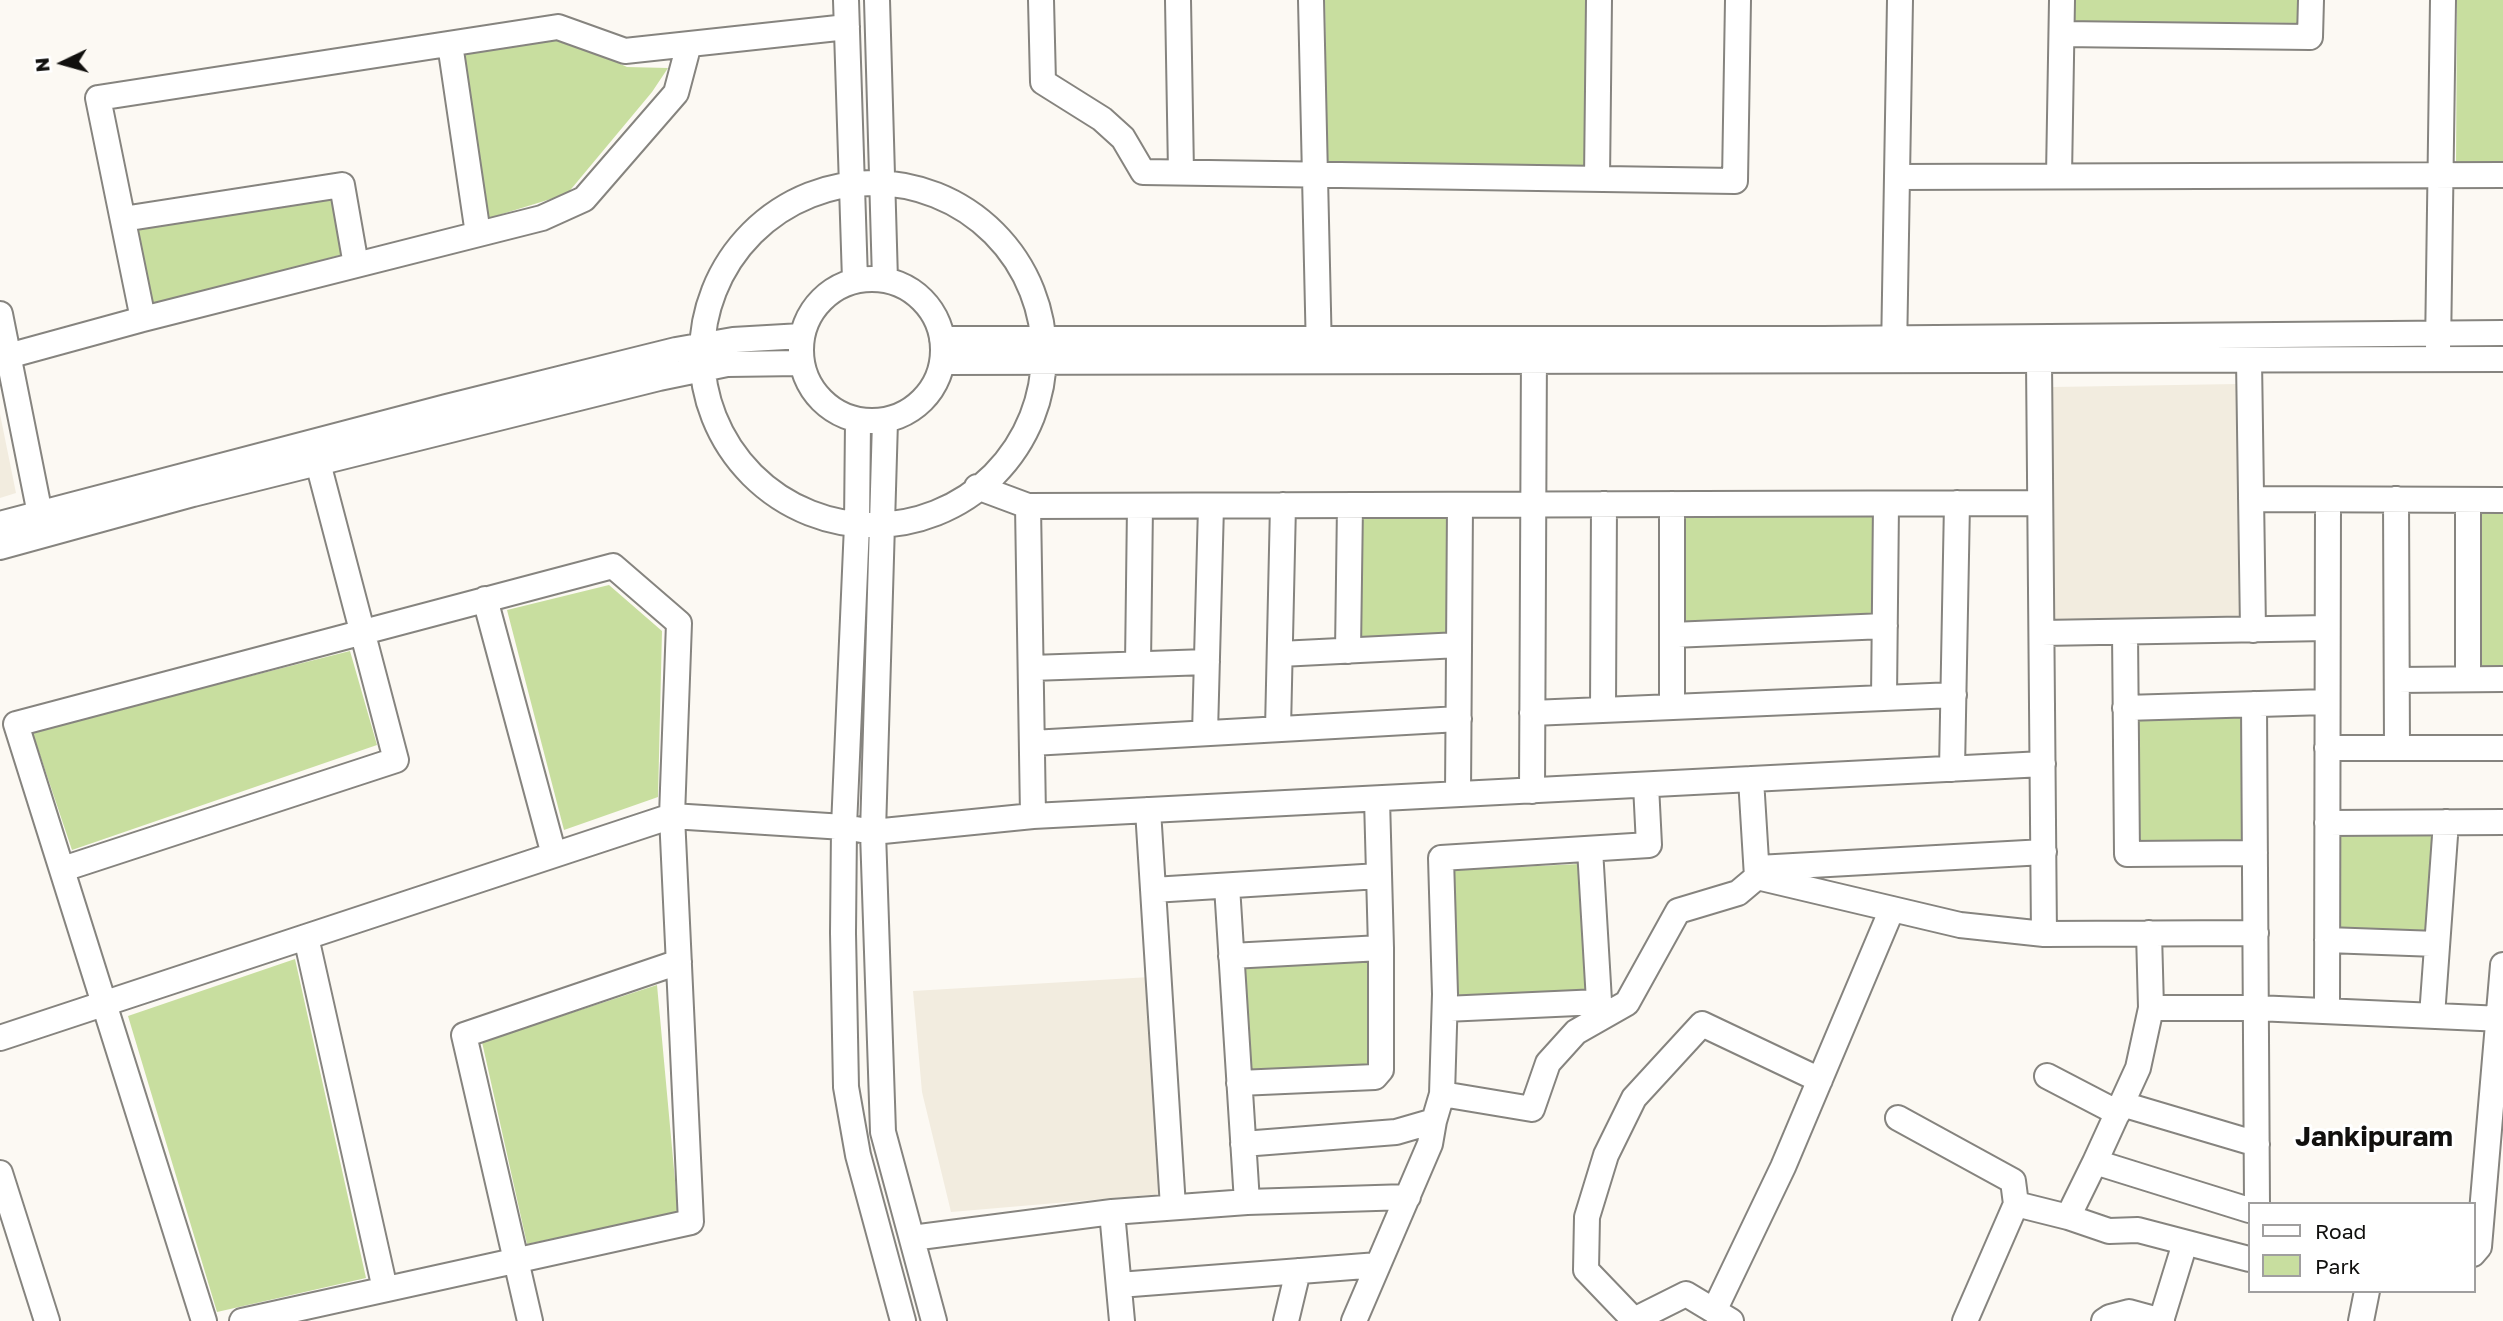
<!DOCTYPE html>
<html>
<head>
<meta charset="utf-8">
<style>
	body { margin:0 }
	#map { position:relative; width:2503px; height:1321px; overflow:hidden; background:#fcf9f3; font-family:"Golos Text",sans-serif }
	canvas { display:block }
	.legend { position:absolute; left:2248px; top:1202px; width:228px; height:91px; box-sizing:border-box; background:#fff; border:2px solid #a09f9f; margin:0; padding:9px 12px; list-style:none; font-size:21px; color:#11100e }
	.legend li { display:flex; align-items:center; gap:14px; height:35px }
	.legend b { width:35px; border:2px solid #a09f9f }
	.north { position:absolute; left:28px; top:28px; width:70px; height:70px; -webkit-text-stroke:5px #fff; paint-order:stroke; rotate:265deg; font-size:19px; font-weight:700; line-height:28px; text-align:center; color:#11100e }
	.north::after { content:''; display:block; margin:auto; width:24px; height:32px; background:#11100e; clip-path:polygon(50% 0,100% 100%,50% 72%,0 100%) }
</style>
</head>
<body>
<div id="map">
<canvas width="2503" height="1321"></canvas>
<ul class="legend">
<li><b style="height:9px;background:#fff"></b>Road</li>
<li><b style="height:19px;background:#c8de9f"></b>Park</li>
</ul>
<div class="north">N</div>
</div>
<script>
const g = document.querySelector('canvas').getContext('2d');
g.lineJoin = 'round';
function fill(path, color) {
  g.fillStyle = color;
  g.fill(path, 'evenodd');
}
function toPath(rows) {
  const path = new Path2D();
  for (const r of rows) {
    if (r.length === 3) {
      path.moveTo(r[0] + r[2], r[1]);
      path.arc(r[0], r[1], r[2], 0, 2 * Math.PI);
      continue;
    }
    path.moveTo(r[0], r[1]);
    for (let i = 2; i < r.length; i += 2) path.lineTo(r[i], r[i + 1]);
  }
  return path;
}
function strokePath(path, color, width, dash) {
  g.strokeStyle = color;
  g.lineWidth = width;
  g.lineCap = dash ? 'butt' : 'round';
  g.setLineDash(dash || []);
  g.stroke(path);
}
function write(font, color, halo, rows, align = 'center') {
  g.font = font + ' "Golos Text",sans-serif';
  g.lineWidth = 6;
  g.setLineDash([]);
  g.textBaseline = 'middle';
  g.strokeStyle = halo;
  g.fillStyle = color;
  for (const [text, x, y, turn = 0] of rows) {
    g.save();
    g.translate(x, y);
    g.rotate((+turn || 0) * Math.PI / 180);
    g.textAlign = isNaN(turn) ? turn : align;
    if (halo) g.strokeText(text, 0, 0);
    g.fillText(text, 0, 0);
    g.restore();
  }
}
fill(toPath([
	[2237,384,2239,619,2052,622,2053,387],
	[0,414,16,493,0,498],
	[1150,977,1162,1194,951,1212,922,1092,913,991]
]), '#f2ecdf');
fill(toPath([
	[1325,0,1586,0,1585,167,1327,163],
	[2074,0,2297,0,2297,23,2074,21],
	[2457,0,2503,0,2503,165,2456,165],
	[562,37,627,67,668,68,652,92,567,194,489,218,463,51],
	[333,199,344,254,152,305,135,229],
	[2479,512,2503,512,2503,671,2476,671],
	[1355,516,1452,516,1451,641,1353,644],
	[1681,517,1875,517,1876,619,1682,625],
	[609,585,662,631,658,797,564,830,507,610],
	[350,651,377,745,72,850,32,731],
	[2136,714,2245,714,2246,845,2137,845],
	[2438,831,2430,937,2337,932,2338,832],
	[1580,864,1587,993,1457,998,1450,870],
	[1374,958,1375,1066,1246,1075,1241,965],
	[295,959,366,1278,217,1312,128,1016],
	[657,985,678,1213,527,1244,482,1042]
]), '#c8de9f');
const minor = toPath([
	[846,0,855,280],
	[877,0,885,280],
	[1041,0,1043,82,1102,119,1123,138,1143,172,1735,181,1738,0],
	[1178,0,1181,172],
	[1311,0,1319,353],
	[2062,34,2310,37,2311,0],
	[450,44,478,234],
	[2059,176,2062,0],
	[1897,177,2503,175],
	[1597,179,1599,0],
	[873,354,171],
	[123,219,342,185,356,265],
	[872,350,71],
	[0,314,43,529],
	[143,319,98,98,558,27,625,51,847,27],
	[942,339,1823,339,2503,333],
	[2438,349,2443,0],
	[1894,353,1900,0],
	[8,356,143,319,542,218,584,199,676,93,689,44],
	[2249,360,2253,630],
	[2039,361,2044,934],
	[942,362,2503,359],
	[858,421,857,525,844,827,843,933,846,1087,858,1155,903,1321],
	[885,421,873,832,883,1132,934,1321],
	[977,487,1028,506,2040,503],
	[2251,499,2503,500],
	[2396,499,2397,748],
	[2468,500,2468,679],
	[1672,504,1672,707],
	[1028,506,1033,816],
	[0,524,446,407,676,350,733,340,802,336],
	[0,547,193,494,659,378,727,364,801,363],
	[485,599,554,855],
	[2125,632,2127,854,2255,853],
	[2042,633,2327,628],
	[1672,635,1885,626],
	[1348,651,1350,505],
	[1280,654,1459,645],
	[1138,664,1140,506],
	[1031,668,1207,662],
	[2397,680,2503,679],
	[1884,698,1886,504],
	[2254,704,2257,1204],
	[2125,708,2326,702],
	[1603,710,1604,504],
	[1532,713,1954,695],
	[1278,729,1283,505],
	[1205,733,1211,506],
	[1032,743,1459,719],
	[2327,748,2503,748],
	[1952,769,1957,503],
	[1751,779,1757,877],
	[1532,791,1534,347],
	[1458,794,1460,505],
	[1148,810,1173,1207],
	[2327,823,2503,822],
	[1590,849,1600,1018],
	[1758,868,2044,852],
	[63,869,396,760,318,463],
	[1757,877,1960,925,2044,934,2256,933],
	[1227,886,1247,1202],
	[1153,890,1379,876],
	[306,937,385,1289],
	[2327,940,2437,944],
	[1231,956,1381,948],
	[2151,1008,2256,1008,2503,1019],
	[1445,1009,1599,1002],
	[2327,1011,2328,500],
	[2432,1016,2446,822],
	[0,1038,672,816,844,827,873,832,1033,816,2043,764],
	[2047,1076,2118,1113],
	[1239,1083,1375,1077,1381,1070,1381,948,1377,799],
	[1442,1094,1532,1109,1548,1063,1576,1032,1627,1003,1678,911,1738,893,1757,877],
	[2122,1104,2257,1144],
	[1898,1118,2013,1181,2016,1204],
	[1243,1144,1396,1132,1434,1121],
	[2095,1162,2138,1068,2151,1008,2149,933],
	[0,1173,47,1321],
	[1112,1212,1122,1321],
	[2068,1217,2109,1231,2138,1230,2249,1259],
	[912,1238,1112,1212,1247,1202,1408,1197],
	[2473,1254,2479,1247,2503,965],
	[1119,1285,1378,1265],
	[1714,1311,1783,1167,1892,909],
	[1634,1320,1586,1270,1587,1217,1606,1155,1634,1098,1702,1024,1820,1080],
	[204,1321,16,724,613,566,679,623,672,816,691,1222,242,1321],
	[530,1321,464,1035,679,962],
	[1286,1321,1298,1271],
	[1354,1321,1430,1144,1434,1121,1442,1094,1445,994,1441,858,1649,845,1646,785],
	[1632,1321,1686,1294,1731,1321],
	[1965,1321,2016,1204,2068,1217,2095,1162,2249,1210],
	[2104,1321,2110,1317,2129,1312,2162,1321],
	[2161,1321,2185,1243],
	[2361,1321,2367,1291]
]);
strokePath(minor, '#86847f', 28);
strokePath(minor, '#fff', 24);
write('bold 28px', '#11100e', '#fff', [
	["Jankipuram",2374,1137]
]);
</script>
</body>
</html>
